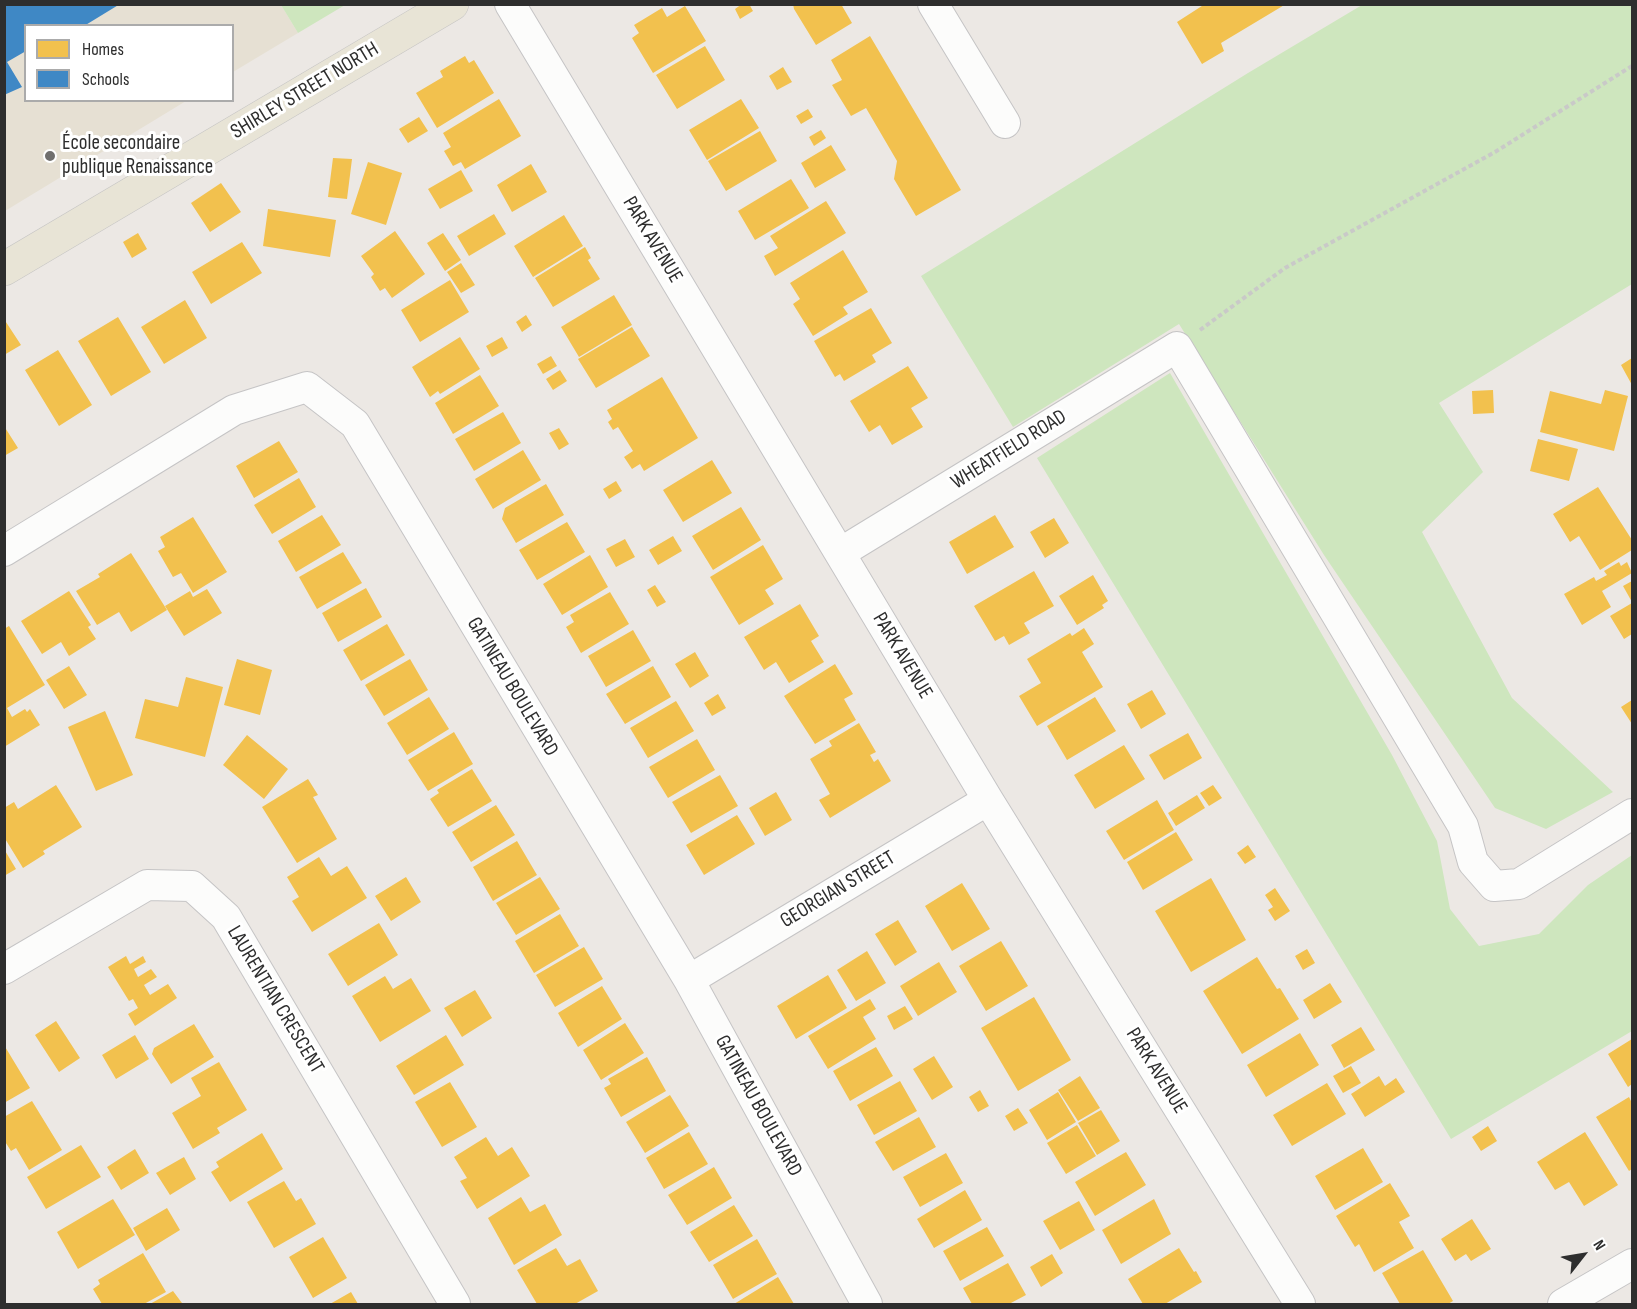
<!DOCTYPE html>
<html>
<head>
<meta charset="utf-8">
<style>
	body { margin:0 }
	#map { position:relative; width:1637px; height:1309px; overflow:hidden; background:#ece8e4; font-family:"Sofia Sans Condensed",sans-serif }
	canvas { display:block }
	.frame { position:absolute; inset:0; border:6px solid #2e2e2e; pointer-events:none }
	.legend { position:absolute; left:24px; top:24px; width:210px; height:78px; box-sizing:border-box; background:#fff; border:2px solid #ababab; margin:0; padding:8px 10px; list-style:none; font-size:18px; color:#2e2e2e }
	.legend li { display:flex; align-items:center; gap:12px; height:30px }
	.legend b { width:30px; border:2px solid #ababab }
	.north { position:absolute; left:1553px; top:1225px; width:60px; height:60px; -webkit-text-stroke:4px #fff; paint-order:stroke; rotate:59deg; font-size:16px; font-weight:700; line-height:24px; text-align:center; color:#2e2e2e }
	.north::after { content:''; display:block; margin:auto; width:21px; height:27px; background:#2e2e2e; clip-path:polygon(50% 0,100% 100%,50% 72%,0 100%) }
</style>
</head>
<body>
<div id="map">
<canvas width="1637" height="1309"></canvas>
<div class="frame"></div>
<ul class="legend">
<li><b style="height:16px;background:#f2c14e"></b>Homes</li>
<li><b style="height:16px;background:#3f88c5"></b>Schools</li>
</ul>
<div class="north">N</div>
</div>
<script>
const g = document.querySelector('canvas').getContext('2d');
g.lineJoin = 'round';
function fill(path, color) {
  g.fillStyle = color;
  g.fill(path, 'evenodd');
}
function toPath(rows) {
  const path = new Path2D();
  for (const r of rows) {
    path.moveTo(r[0], r[1]);
    for (let i = 2; i < r.length; i += 2) path.lineTo(r[i], r[i + 1]);
  }
  return path;
}
function strokePath(path, color, width, dash) {
  g.strokeStyle = color;
  g.lineWidth = width;
  g.lineCap = dash ? 'butt' : 'round';
  g.setLineDash(dash || []);
  g.stroke(path);
}
function write(font, color, halo, rows, align = 'center') {
  g.font = font + ' "Sofia Sans Condensed",sans-serif';
  g.lineWidth = 6;
  g.setLineDash([]);
  g.textBaseline = 'middle';
  g.strokeStyle = halo;
  g.fillStyle = color;
  for (const [text, x, y, turn = 0] of rows) {
    g.save();
    g.translate(x, y);
    g.rotate((+turn || 0) * Math.PI / 180);
    g.textAlign = isNaN(turn) ? turn : align;
    if (halo) g.strokeText(text, 0, 0);
    g.fillText(text, 0, 0);
    g.restore();
  }
}
fill(toPath([
	[5,5,281,5,298,33,233,72,232,26,26,26,26,100,186,101,5,211]
]), '#e6e0d3');
fill(toPath([
	[281,5,345,5,298,33],
	[1362,5,1632,5,1632,284,1439,403,1483,472,1422,532,1512,698,1613,792,1546,829,1495,808,1324,555,1179,324,1013,427,921,276,1248,73],
	[1170,373,1392,755,1437,841,1450,909,1479,946,1539,934,1588,885,1632,855,1632,1031,1451,1139,1037,458]
]), '#cee6be');
fill(toPath([
	[742,4,749,4,753,11,740,19,735,9],
	[793,4,841,4,852,23,816,45,794,9],
	[1205,4,1286,4,1221,43,1224,51,1202,64,1177,22],
	[685,6,706,41,653,73,632,38,639,33,634,25,662,8,667,17],
	[870,36,961,190,916,216,894,179,897,161,866,108,851,116,832,85,842,80,831,60],
	[705,46,725,80,677,109,656,75],
	[465,56,469,63,474,60,494,93,437,128,416,93,443,77,440,71],
	[783,67,792,82,777,90,769,76],
	[499,99,521,136,465,169,461,162,453,166,444,151,451,147,443,133],
	[741,99,759,128,707,160,689,130],
	[808,109,813,117,801,124,796,116],
	[419,117,428,131,408,143,399,129],
	[821,130,826,138,814,146,809,137],
	[760,131,777,161,726,191,708,161],
	[831,145,846,170,815,188,801,163],
	[333,158,352,159,347,199,328,197],
	[368,162,402,173,386,225,351,214],
	[531,164,547,192,512,212,497,185],
	[461,170,473,191,440,209,428,189],
	[791,179,809,208,755,240,738,211],
	[221,183,241,212,210,232,191,203],
	[826,201,846,233,775,276,764,256,778,248,770,236],
	[268,209,336,220,330,257,263,246],
	[494,214,506,234,469,256,457,236],
	[564,215,583,246,533,277,514,246],
	[395,231,425,274,392,298,385,288,380,291,371,277,374,274,361,256],
	[138,233,147,249,132,258,123,242],
	[443,233,461,260,445,271,427,243],
	[242,242,262,273,211,304,192,272],
	[585,247,591,258,588,260,600,279,553,307,535,278],
	[843,250,868,292,843,307,848,314,813,336,793,304,800,299,790,283],
	[461,263,475,285,461,293,447,272],
	[450,280,469,312,420,342,401,310],
	[614,295,632,325,579,357,561,327],
	[185,300,207,338,164,364,141,327],
	[871,308,892,343,872,355,876,362,844,381,840,374,835,377,814,341],
	[526,315,532,325,522,332,516,322],
	[118,317,151,372,111,396,78,341],
	[4,319,21,345,4,355],
	[632,327,650,356,596,388,578,359],
	[460,337,480,369,440,394,438,391,430,397,412,367],
	[502,337,508,348,492,357,486,346],
	[58,350,92,405,59,426,25,370],
	[551,356,557,366,543,374,537,364],
	[1632,358,1632,385,1621,365],
	[908,366,928,398,911,408,923,427,892,445,880,425,869,432,850,401],
	[560,370,567,381,553,390,546,379],
	[480,375,499,406,453,434,435,403],
	[662,377,698,438,644,471,640,464,632,469,624,457,633,451,618,427,613,430,608,422,612,419,607,410],
	[1493,390,1494,413,1473,414,1472,391],
	[1605,390,1628,396,1614,451,1540,432,1550,391,1601,404],
	[503,412,521,443,474,471,455,439],
	[4,426,18,448,4,456],
	[559,428,569,444,559,450,549,433],
	[1538,439,1578,449,1569,481,1530,471],
	[279,441,298,472,254,498,236,466],
	[523,450,541,480,493,509,475,479],
	[712,460,732,493,683,522,663,490],
	[299,478,316,507,272,534,254,505],
	[616,481,622,491,609,499,603,489],
	[546,484,564,515,516,543,502,519,505,508],
	[1598,487,1632,540,1632,550,1600,570,1579,536,1570,542,1553,514],
	[741,507,761,540,713,570,692,536],
	[322,515,341,545,296,572,278,541],
	[995,515,1014,547,967,574,949,542],
	[193,517,227,572,193,593,181,573,173,577,158,551,165,547,160,537],
	[1054,518,1069,543,1045,558,1030,532],
	[567,522,585,552,537,580,519,550],
	[673,536,682,551,658,565,649,550],
	[625,539,635,557,616,567,606,549],
	[763,545,783,579,765,590,774,604,739,625,710,577],
	[343,552,362,583,317,609,299,577],
	[131,553,167,610,131,632,119,612,97,625,76,591,100,577,98,574],
	[590,555,608,587,562,615,543,584],
	[1619,562,1621,566,1627,562,1632,573,1602,591,1611,607,1582,625,1564,594,1594,577,1596,581,1607,575,1604,571],
	[1034,571,1054,606,1024,623,1030,633,1009,645,1004,636,995,641,974,606],
	[1093,575,1108,601,1102,605,1104,608,1077,625,1059,596],
	[1632,581,1632,602,1623,586],
	[655,585,666,602,657,607,647,590],
	[366,588,382,617,338,642,322,613],
	[207,589,222,613,184,636,165,606,190,591,193,597],
	[69,591,91,625,88,627,96,639,69,656,61,642,42,654,21,621],
	[610,592,629,624,581,653,566,627,574,622,570,615],
	[1632,603,1632,634,1624,639,1610,616],
	[800,604,819,636,811,641,824,662,789,683,776,662,764,670,744,637],
	[387,624,405,655,361,681,343,650],
	[9,626,45,685,7,708,12,717,25,709,27,712,30,709,40,725,4,747,4,629],
	[1084,628,1094,644,1082,652,1103,687,1037,726,1019,696,1041,683,1027,659,1070,633,1072,636],
	[633,630,651,661,606,687,588,656],
	[695,652,709,676,690,688,675,664],
	[237,659,272,670,260,715,224,705],
	[410,659,428,690,384,716,365,685],
	[835,664,853,694,844,699,856,720,815,744,784,696],
	[69,666,87,695,64,709,46,680],
	[653,666,671,697,625,724,606,694],
	[186,677,223,687,205,757,135,738,145,699,178,707],
	[1152,690,1166,714,1141,729,1127,704],
	[718,694,726,708,712,716,704,703],
	[429,697,449,729,407,755,387,723],
	[1095,697,1116,731,1067,760,1047,726],
	[1632,700,1632,724,1621,707],
	[676,701,694,731,648,758,630,728],
	[105,711,133,775,96,791,68,727],
	[859,723,876,752,870,755,874,762,878,759,891,781,830,818,819,800,830,794,810,759,832,746,829,741],
	[454,732,473,764,428,791,408,760],
	[1188,733,1202,758,1164,780,1149,755],
	[247,735,288,769,264,799,223,765],
	[697,739,715,770,668,798,649,767],
	[1124,745,1145,779,1095,809,1074,775],
	[472,769,492,801,448,827,430,799,439,793,437,790],
	[720,775,738,806,691,833,672,802],
	[308,779,318,795,313,797,337,839,297,863,262,807],
	[56,785,82,827,43,851,45,854,23,868,4,837,4,808,14,802,18,809],
	[1213,785,1222,798,1209,806,1200,793],
	[776,792,792,820,765,836,749,808],
	[1197,795,1205,808,1176,826,1168,813],
	[1157,800,1174,830,1124,860,1106,831],
	[496,805,515,835,471,862,452,832],
	[737,815,755,844,704,875,686,845],
	[1176,832,1193,860,1143,890,1127,862],
	[517,841,537,875,493,901,473,867],
	[1248,845,1256,857,1245,864,1237,853],
	[4,849,16,869,4,876],
	[319,857,331,876,347,866,367,898,312,932,292,901,299,897,287,877],
	[406,877,421,902,391,921,375,896],
	[540,877,560,909,516,935,496,903],
	[1211,878,1246,940,1191,972,1155,911],
	[962,883,990,929,952,951,925,906],
	[1275,888,1290,911,1275,921,1268,910,1273,907,1265,895],
	[560,914,579,946,534,973,515,941],
	[898,920,917,952,895,966,875,934],
	[379,923,398,955,348,986,328,954],
	[1001,941,1028,986,986,1011,959,966],
	[584,947,603,979,555,1007,536,975],
	[1307,949,1315,963,1303,970,1295,956],
	[867,951,886,983,856,1001,837,970],
	[126,956,130,964,143,956,146,962,134,969,138,977,151,969,157,977,144,985,150,995,168,984,177,998,135,1026,128,1014,138,1008,133,999,129,1001,108,967],
	[1257,957,1277,989,1280,988,1299,1019,1242,1054,1203,991],
	[939,962,957,992,918,1016,900,986],
	[828,975,847,1008,796,1039,777,1006],
	[385,976,393,989,411,978,431,1011,380,1042,352,996],
	[1330,983,1342,1002,1314,1019,1303,1000],
	[602,986,622,1019,578,1047,558,1013],
	[475,990,492,1018,462,1037,444,1008],
	[1034,997,1071,1060,1018,1091,981,1028],
	[870,999,876,1009,863,1017,876,1039,828,1069,808,1036],
	[905,1006,913,1019,894,1030,887,1016],
	[56,1021,80,1058,59,1072,35,1035],
	[625,1023,644,1053,601,1080,583,1050],
	[194,1024,214,1057,171,1084,152,1054,154,1048],
	[1361,1027,1375,1050,1344,1068,1331,1045],
	[1300,1033,1319,1065,1266,1097,1247,1065],
	[135,1035,149,1059,116,1079,102,1055],
	[446,1035,464,1065,414,1095,396,1066],
	[1632,1039,1632,1084,1628,1087,1608,1054],
	[4,1045,30,1088,4,1103],
	[876,1047,893,1076,850,1101,833,1071],
	[934,1056,953,1087,932,1100,913,1069],
	[647,1057,666,1091,621,1117,604,1088,611,1084,608,1079],
	[219,1062,247,1110,217,1128,220,1133,193,1149,172,1113,201,1096,191,1078],
	[1351,1066,1361,1083,1343,1093,1333,1076],
	[1080,1076,1100,1108,1078,1121,1058,1090],
	[1379,1076,1385,1086,1396,1078,1405,1092,1365,1117,1351,1094],
	[900,1081,917,1111,874,1135,857,1105],
	[450,1082,477,1127,442,1147,415,1102],
	[1327,1083,1346,1114,1292,1146,1273,1115],
	[980,1090,989,1106,978,1112,969,1097],
	[1058,1092,1076,1122,1047,1140,1029,1110],
	[670,1095,689,1126,645,1153,626,1122],
	[1629,1097,1632,1103,1632,1169,1629,1171,1596,1117],
	[32,1101,62,1150,29,1170,16,1148,11,1151,4,1140,4,1117],
	[1018,1108,1028,1123,1014,1131,1005,1116],
	[1101,1110,1120,1141,1097,1155,1078,1123],
	[919,1117,936,1147,893,1171,875,1142],
	[1077,1125,1096,1156,1066,1174,1047,1143],
	[1488,1126,1497,1141,1481,1151,1472,1137],
	[689,1132,708,1164,664,1189,646,1158],
	[1585,1132,1618,1185,1584,1206,1569,1182,1555,1190,1537,1162],
	[262,1133,283,1169,230,1202,211,1172,219,1167,216,1162],
	[486,1137,498,1156,512,1147,530,1176,477,1209,460,1181,467,1178,454,1157],
	[81,1145,101,1177,46,1209,27,1177],
	[1363,1148,1383,1182,1335,1210,1315,1176],
	[135,1149,149,1173,121,1190,107,1167],
	[1126,1152,1146,1185,1095,1216,1075,1182],
	[946,1153,963,1183,920,1207,903,1177],
	[184,1157,196,1179,170,1195,156,1173],
	[714,1167,732,1198,687,1225,668,1195],
	[284,1181,296,1201,301,1198,316,1224,274,1248,247,1202],
	[1390,1183,1410,1216,1399,1222,1414,1248,1374,1272,1359,1244,1355,1247,1336,1216],
	[965,1190,982,1220,934,1248,917,1219],
	[521,1197,530,1212,545,1204,562,1235,514,1265,488,1218],
	[113,1199,135,1235,78,1269,57,1232],
	[1154,1199,1171,1234,1121,1264,1102,1230],
	[1079,1201,1095,1230,1060,1250,1043,1221],
	[734,1205,753,1236,709,1262,690,1232],
	[167,1208,180,1230,146,1251,133,1228],
	[1472,1219,1491,1249,1471,1261,1466,1254,1455,1261,1441,1239],
	[987,1227,1004,1256,960,1281,943,1251],
	[323,1237,347,1278,313,1298,289,1257],
	[757,1239,777,1274,733,1299,713,1265],
	[556,1248,567,1266,580,1259,598,1291,575,1304,537,1304,517,1270],
	[1179,1248,1194,1272,1196,1271,1202,1282,1165,1304,1143,1304,1128,1279],
	[1423,1250,1453,1301,1448,1304,1400,1304,1382,1273],
	[143,1253,166,1292,144,1304,102,1304,93,1289,100,1284,98,1280],
	[1052,1254,1063,1273,1041,1287,1030,1267],
	[1008,1263,1026,1295,1009,1304,972,1304,963,1288],
	[778,1277,794,1304,734,1304],
	[173,1291,182,1303,180,1304,150,1304],
	[351,1292,358,1304,330,1304]
]), '#f2c14e');
fill(toPath([
	[4,4,120,4,84,26,26,26,26,51,7,62,22,87,4,95]
]), '#3f88c5');
const minor = toPath([
	[510,4,988,800,1300,1304],
	[933,4,1005,123],
	[4,551,234,410,307,387,355,424,689,980,867,1304],
	[840,553,1177,347,1463,826,1473,862,1494,886,1519,884,1632,814],
	[4,969,147,885,192,886,226,917,455,1304],
	[689,980,988,800],
	[1563,1304,1632,1264]
]);
const major = toPath([
	[4,269,452,4]
]);
strokePath(minor, '#c5c4c5', 32);
strokePath(major, '#c6c5c4', 34);
strokePath(toPath([
	[1200,330,1285,268,1495,152,1632,66]
]), '#c9c9c8', 4, [4.5, 3]);
strokePath(minor, '#fcfcfb', 30);
strokePath(major, '#e8e4d6', 33);
for (const [x, y, r, color] of [
	[50,156,6,"#706f6e"]
]) {
  const dot = new Path2D();
  dot.arc(x, y, r, 0, 2 * Math.PI);
  g.fillStyle = color;
  g.fill(dot);
  strokePath(dot, '#fff', 2);
}
write('21px', '#2e2e2e', '#fff', [
	["SHIRLEY STREET NORTH",305,91,-31],
	["PARK AVENUE",652,240,59],
	["WHEATFIELD ROAD",1009,450,-32],
	["PARK AVENUE",902,656,59],
	["GATINEAU BOULEVARD",512,687,59],
	["GEORGIAN STREET",838,890,-31],
	["LAURENTIAN CRESCENT",275,1000,59],
	["PARK AVENUE",1156,1071,58],
	["GATINEAU BOULEVARD",758,1106,61]
]);
write('21px', '#2e2e2e', '#fff', [
	["École secondaire",62,144],
	["publique Renaissance",62,168]
], 'left');
</script>
</body>
</html>
